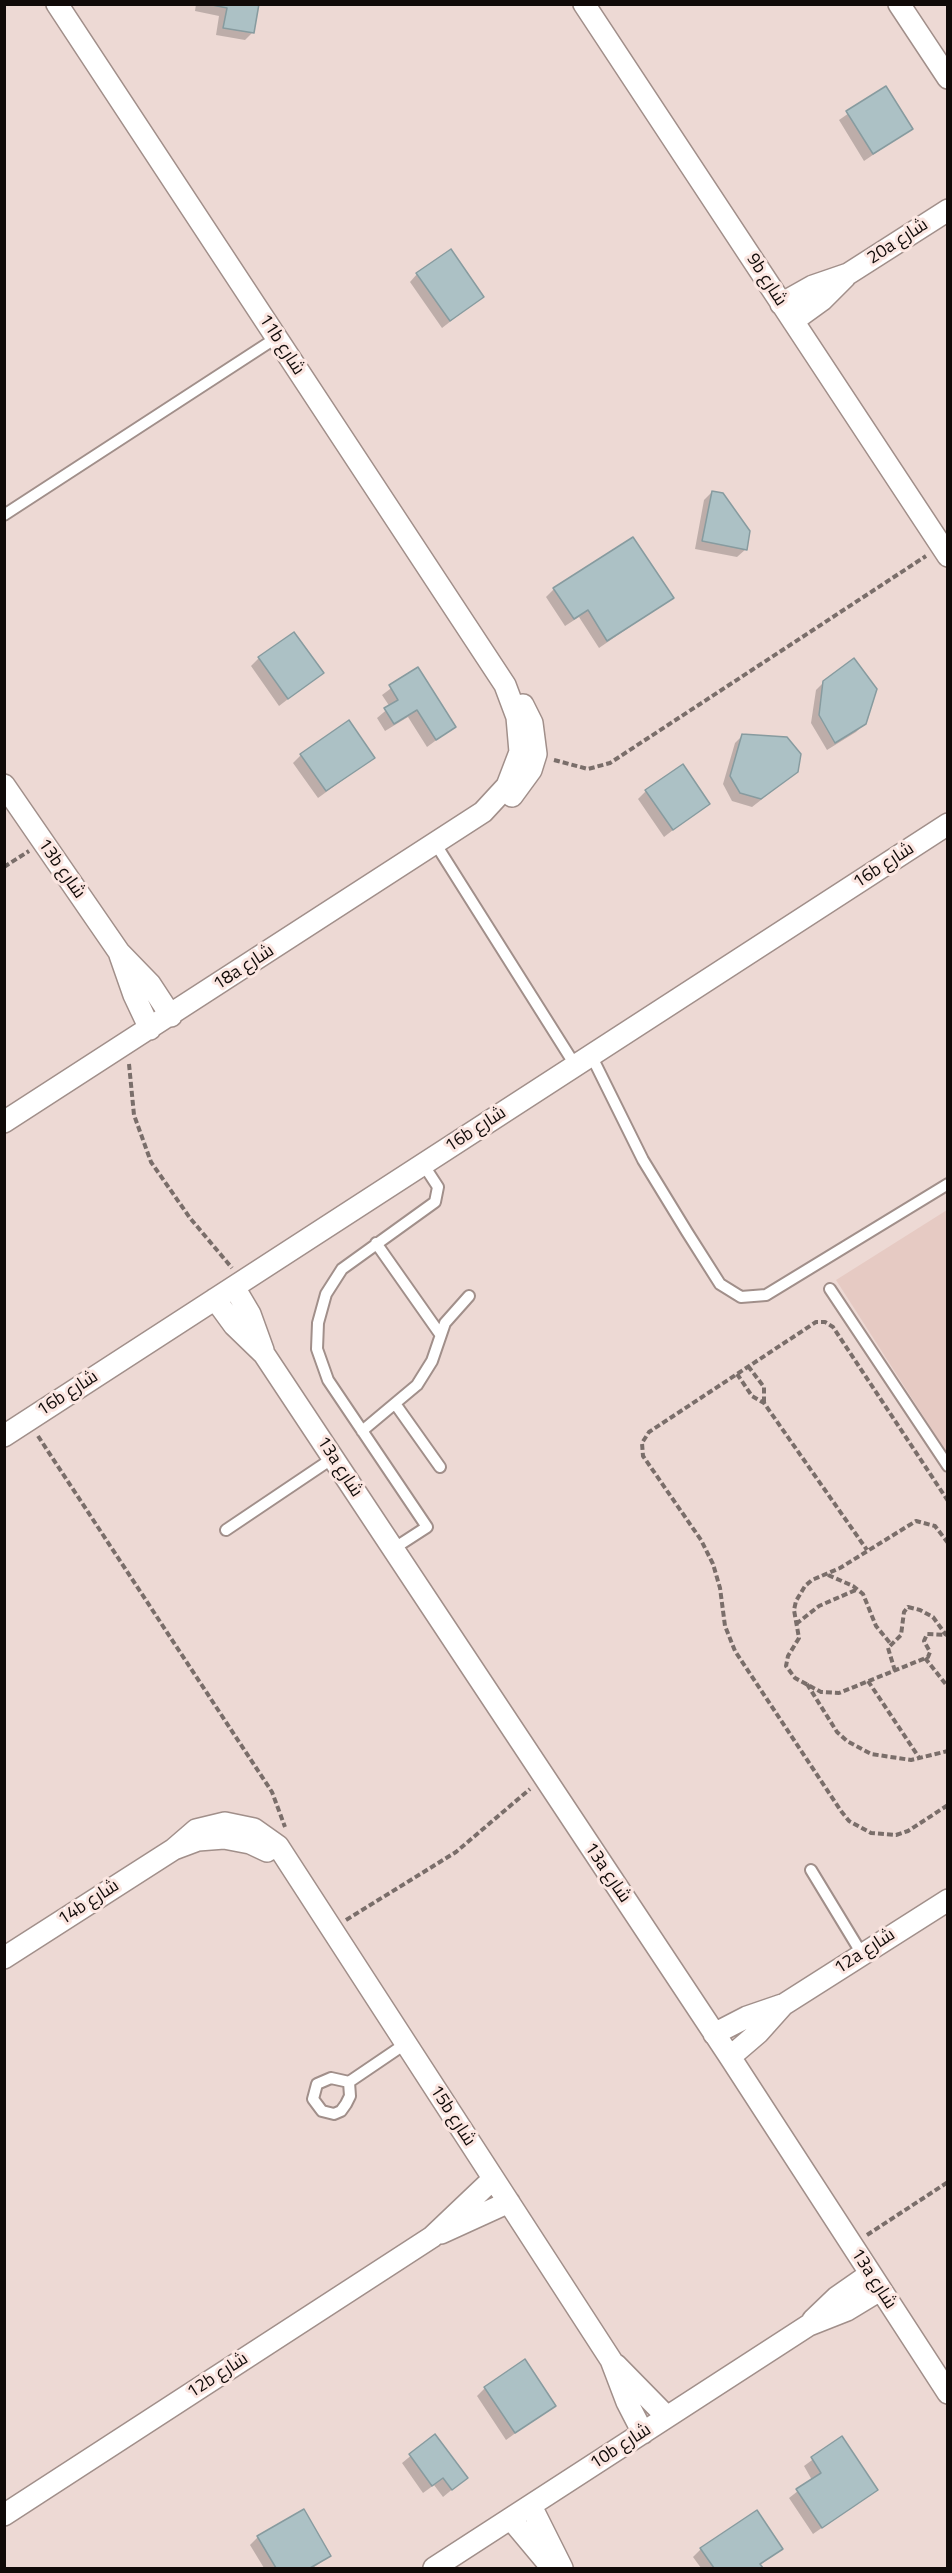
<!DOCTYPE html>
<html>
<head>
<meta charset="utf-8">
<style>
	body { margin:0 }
	#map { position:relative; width:952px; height:2573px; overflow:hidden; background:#edd9d4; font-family:"Titillium Web",sans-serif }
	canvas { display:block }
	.frame { position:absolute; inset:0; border:6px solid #100a08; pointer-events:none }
</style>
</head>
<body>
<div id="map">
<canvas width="952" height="2573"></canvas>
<div class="frame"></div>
</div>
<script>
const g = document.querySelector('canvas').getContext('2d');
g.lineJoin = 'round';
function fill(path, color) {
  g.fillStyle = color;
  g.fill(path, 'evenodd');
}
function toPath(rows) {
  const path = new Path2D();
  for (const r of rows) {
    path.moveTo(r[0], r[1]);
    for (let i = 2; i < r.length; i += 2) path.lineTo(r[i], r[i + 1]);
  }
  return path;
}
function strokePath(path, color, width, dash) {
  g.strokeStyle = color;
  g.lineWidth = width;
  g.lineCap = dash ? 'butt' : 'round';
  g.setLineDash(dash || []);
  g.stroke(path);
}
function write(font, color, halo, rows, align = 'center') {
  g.font = font + ' "Titillium Web",Cairo,sans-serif';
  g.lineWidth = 6;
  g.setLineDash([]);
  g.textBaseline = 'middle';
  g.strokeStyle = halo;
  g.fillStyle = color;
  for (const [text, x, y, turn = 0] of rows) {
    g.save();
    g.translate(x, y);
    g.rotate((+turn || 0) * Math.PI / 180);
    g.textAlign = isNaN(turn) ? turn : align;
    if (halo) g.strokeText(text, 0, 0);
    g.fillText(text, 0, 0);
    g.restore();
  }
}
fill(toPath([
	[947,1210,947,1453,836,1280]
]), '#e6cac3');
fill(toPath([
	[196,4,257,4,253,32,245,40,216,35,219,16,195,11],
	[885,88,911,129,864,161,839,120],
	[417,274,482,297,442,328,410,282],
	[712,492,746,549,737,557,695,549,704,500],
	[554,589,672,598,599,648,579,617,565,626,546,597],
	[259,658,322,673,279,706,251,666],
	[417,669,454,727,427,747,408,717,385,731,377,718,390,707,382,695],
	[824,682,865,723,856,732,827,750,811,723,816,690],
	[743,735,797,772,752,807,732,801,723,784,735,743],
	[301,755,373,758,318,798,293,763],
	[646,791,708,803,664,837,638,799],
	[485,2388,554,2405,506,2440,477,2396],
	[435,2436,466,2478,443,2497,434,2485,423,2493,402,2463],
	[842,2438,876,2490,813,2534,789,2498,812,2480,804,2466],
	[258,2537,330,2556,313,2568,264,2568,250,2545],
	[701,2549,781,2549,759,2566,761,2568,701,2568,693,2557]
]), '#0003');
const building = toPath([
	[207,4,259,4,254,33,223,28,227,8,207,4],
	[886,86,913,129,873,154,846,111,886,86],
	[451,249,484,297,450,321,416,273,451,249],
	[712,491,723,493,750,531,747,550,702,541,712,491],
	[633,537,674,598,607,641,588,610,574,619,553,588,633,537],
	[294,632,324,673,288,699,258,657,294,632],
	[854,658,877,689,866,724,835,743,819,715,823,681,854,658],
	[418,667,456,727,436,740,417,710,394,724,384,708,398,700,389,685,418,667],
	[349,720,375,758,326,791,300,754,349,720],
	[742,734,787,737,801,754,798,772,761,799,740,793,730,776,742,734],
	[683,764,710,804,673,830,645,790,683,764],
	[525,2359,556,2406,515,2433,484,2387,525,2359],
	[435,2434,468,2478,452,2490,443,2478,432,2486,409,2454,435,2434],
	[842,2436,878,2490,822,2528,796,2489,821,2473,811,2457,842,2436],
	[304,2509,331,2556,310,2568,276,2568,257,2536,304,2509],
	[757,2510,783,2549,760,2564,763,2568,714,2568,700,2548,757,2510]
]);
fill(building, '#acc1c5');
strokePath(building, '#879b9f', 1.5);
const lane = toPath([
	[4,515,276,338],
	[435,843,575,1065],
	[591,1055,643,1160,687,1232,720,1284,741,1297,766,1295,948,1184],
	[376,1243,440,1334],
	[830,1289,948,1466],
	[396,1405,440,1467],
	[362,1431,417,1385,432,1361,445,1323,469,1296],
	[226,1530,333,1458],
	[393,1549,427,1527,328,1380,317,1349,318,1323,326,1294,342,1269,435,1202,438,1187,423,1164],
	[811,1870,862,1954],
	[331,2078,349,2082,350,2096,346,2104,341,2111,334,2114,322,2111,313,2099,317,2084,331,2078],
	[349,2082,405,2044]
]);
const street = toPath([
	[584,4,948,556],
	[899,4,948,78],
	[781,304,813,286,848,274,948,210],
	[793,321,822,300,845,277],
	[4,785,119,952,150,984,171,1016],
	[512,796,531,770,536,754,532,723,523,705],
	[120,955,134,995,150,1029],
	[4,1122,483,812,507,786,520,752,517,717,505,685,57,4],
	[234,1287,250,1314,263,1350],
	[215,1299,234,1325,264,1354,730,2057,948,2393],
	[4,1436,948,824],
	[174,1849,196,1830,225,1823,254,1829,278,1846,611,2360,627,2402,643,2433],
	[4,1958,174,1849,198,1840,224,1838,250,1843,267,1851],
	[714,2034,747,2017,782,2005],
	[730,2057,758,2033,783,2005,948,1900],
	[441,2233,509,2202],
	[813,2320,837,2297,870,2274],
	[616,2365,667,2417],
	[531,2506,562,2568],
	[4,2515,432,2237,493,2179],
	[511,2519,552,2568],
	[434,2568,809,2325,847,2310,880,2290]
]);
strokePath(lane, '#a18f8a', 14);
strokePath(street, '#a18f8a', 24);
strokePath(toPath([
	[554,760,588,769,610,763,926,556],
	[4,867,29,851],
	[129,1064,134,1115,151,1162,190,1218,232,1268],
	[748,1366,764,1387,764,1403],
	[737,1374,752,1396,764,1403,867,1550],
	[38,1436,272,1792,285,1827],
	[948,1501,833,1327,825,1322,816,1322,649,1432,642,1443,643,1456,701,1540,713,1564,720,1588,725,1626,735,1651,841,1811,849,1821,871,1833,896,1835,908,1831,948,1805],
	[948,1543,935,1526,916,1521,840,1568,812,1580,805,1586,796,1601,794,1610,799,1638,788,1656,786,1666,795,1678,821,1692,839,1693,928,1657,930,1652,924,1641,927,1634,948,1635],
	[828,1575,853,1586,863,1594,876,1626,890,1643],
	[796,1624,819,1606,858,1589],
	[925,1658,948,1687],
	[895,1671,888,1648,901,1635,904,1612,908,1607,920,1610,933,1617,946,1635],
	[868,1681,920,1759],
	[807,1684,837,1732,847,1741,871,1754,911,1760,948,1751],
	[346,1920,456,1852,530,1789],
	[867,2235,948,2182]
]), '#7a6e6a', 4, [6, 3]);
strokePath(lane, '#fff', 10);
strokePath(street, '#fff', 21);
write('18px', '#100a08', '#fbe6e1', [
	["20a شارع",898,242,-33],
	["9b شارع",766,280,57],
	["11b شارع",281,345,57],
	["16b شارع",884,866,-33],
	["13b شارع",61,869,55],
	["18a شارع",244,968,-33],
	["16b شارع",476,1130,-33],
	["16b شارع",68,1394,-33],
	["13a شارع",339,1467,57],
	["13a شارع",607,1873,56],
	["14b شارع",89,1903,-33],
	["12a شارع",865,1952,-33],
	["15b شارع",452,2116,57],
	["13a شارع",873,2279,57],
	["12b شارع",218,2376,-33],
	["10b شارع",621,2447,-33]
]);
</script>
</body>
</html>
